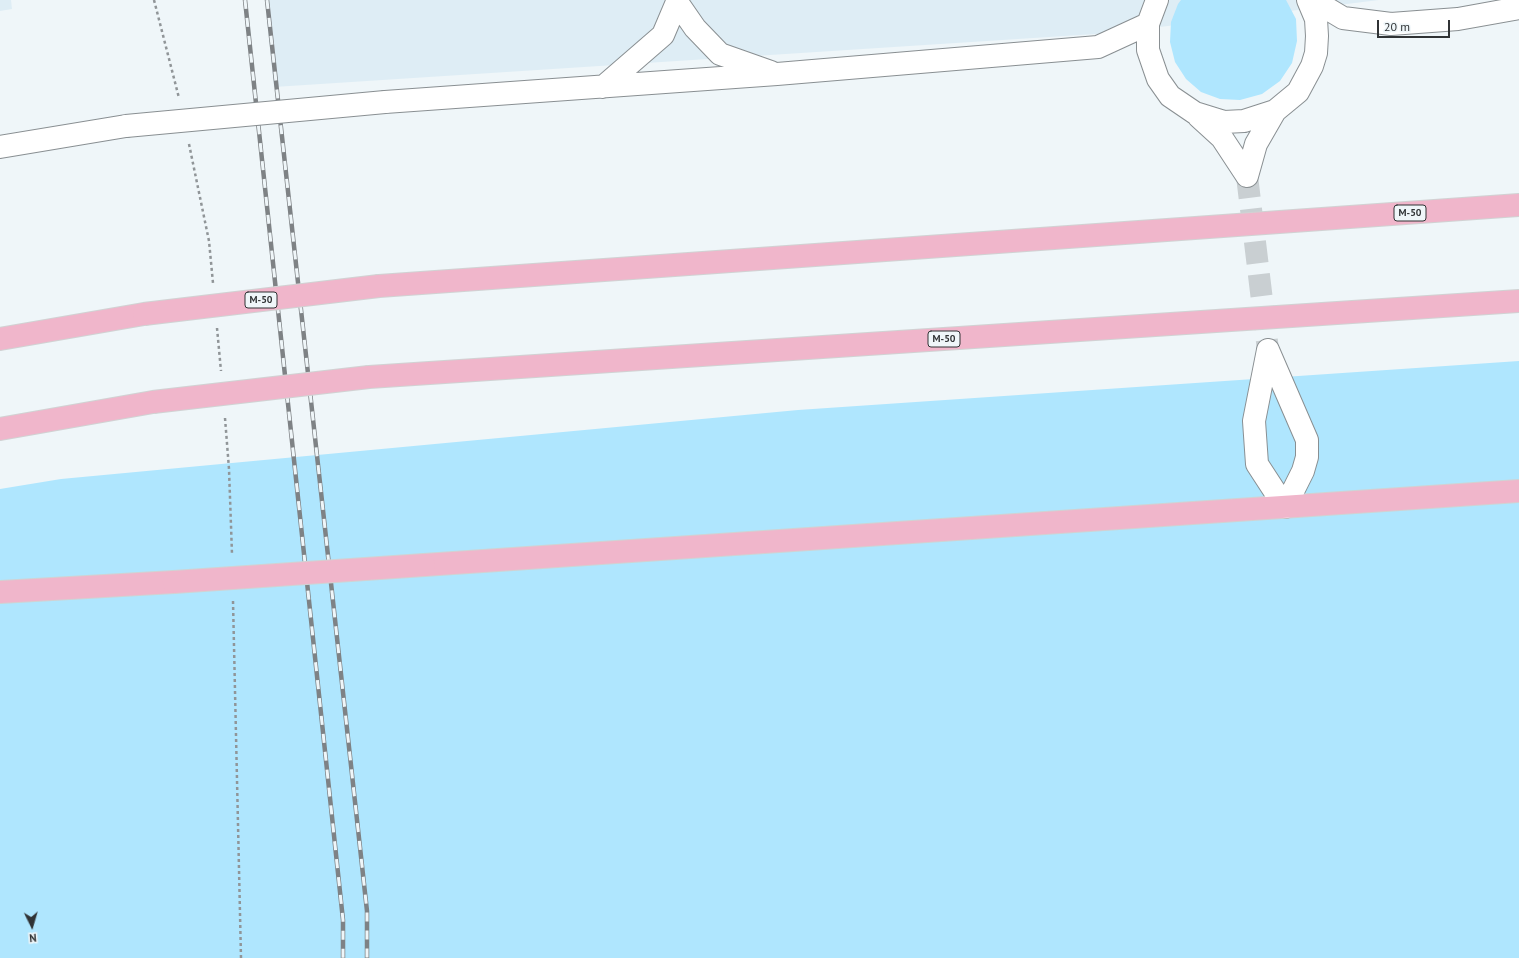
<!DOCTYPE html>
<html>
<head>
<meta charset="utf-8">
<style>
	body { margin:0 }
	#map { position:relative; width:1519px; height:958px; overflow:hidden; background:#eff6f9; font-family:"PT Sans",sans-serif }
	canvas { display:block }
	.north { position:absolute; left:12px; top:906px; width:40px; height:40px; -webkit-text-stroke:3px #eff6f9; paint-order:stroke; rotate:175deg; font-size:11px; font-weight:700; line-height:16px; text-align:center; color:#303335 }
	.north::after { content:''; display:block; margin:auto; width:14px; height:18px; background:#303335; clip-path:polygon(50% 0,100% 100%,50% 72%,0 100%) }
	.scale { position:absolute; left:1377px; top:20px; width:73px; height:18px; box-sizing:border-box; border:2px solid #303335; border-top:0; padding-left:5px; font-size:12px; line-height:14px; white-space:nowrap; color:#303335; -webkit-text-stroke:3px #eff6f9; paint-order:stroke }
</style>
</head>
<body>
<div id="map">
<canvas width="1519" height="958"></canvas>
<div class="north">N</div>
<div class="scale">20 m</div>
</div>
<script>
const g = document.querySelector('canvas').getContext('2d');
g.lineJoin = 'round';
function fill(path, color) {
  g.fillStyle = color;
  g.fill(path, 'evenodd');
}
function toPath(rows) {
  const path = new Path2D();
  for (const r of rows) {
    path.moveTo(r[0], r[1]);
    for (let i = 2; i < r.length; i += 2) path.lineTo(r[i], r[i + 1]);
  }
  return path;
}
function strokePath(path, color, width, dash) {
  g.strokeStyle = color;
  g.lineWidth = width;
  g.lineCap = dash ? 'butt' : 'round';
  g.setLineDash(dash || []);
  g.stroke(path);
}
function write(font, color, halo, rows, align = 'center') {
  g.font = font + ' "PT Sans",sans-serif';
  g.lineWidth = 3;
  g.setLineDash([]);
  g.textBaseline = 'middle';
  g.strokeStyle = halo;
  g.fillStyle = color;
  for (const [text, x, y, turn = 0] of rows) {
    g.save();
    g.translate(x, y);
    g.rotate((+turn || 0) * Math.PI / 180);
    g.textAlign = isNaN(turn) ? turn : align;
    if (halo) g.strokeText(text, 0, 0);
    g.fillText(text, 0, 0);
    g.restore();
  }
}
fill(toPath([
	[0,0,11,0,12,9,0,11],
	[265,0,1379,0,1111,33,274,87]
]), '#deedf5');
fill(toPath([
	[1181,0,1286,0,1296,19,1297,41,1292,63,1280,81,1262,94,1240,100,1220,99,1201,92,1186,79,1175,62,1170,42,1171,22,1178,4],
	[1519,361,1519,958,0,958,0,489,61,479,798,410]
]), '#afe6fe');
strokePath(toPath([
	[1247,176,1268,350]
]), '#c9cfd2', 22, [22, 11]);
const minor = toPath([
	[1157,0,1148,24,1148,50,1158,79,1170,96,1195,113,1224,122,1244,121,1275,111,1298,92,1312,66,1316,53,1317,36,1316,19,1308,0],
	[1313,0,1343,18,1391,24,1458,19,1519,8],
	[603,87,663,35,677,2,695,28,720,54,771,72],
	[385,102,777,74,1098,47,1148,24],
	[1199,117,1222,138,1247,176],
	[0,147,126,126],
	[1247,176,1256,144,1275,111],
	[1268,350,1307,440,1307,457,1303,471,1285,507],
	[1268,350,1254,421,1257,464,1285,507]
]);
const highway = toPath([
	[379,286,1519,205],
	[0,339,144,314],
	[369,377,1519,301],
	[0,429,153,402],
	[424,565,1519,491],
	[0,592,174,582]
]);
strokePath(minor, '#898f92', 24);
strokePath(highway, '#d1d2d3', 24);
strokePath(toPath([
	[154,0,179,98],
	[189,144,209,241,213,283],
	[217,328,221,371],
	[225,418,229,469,232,554],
	[233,601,241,958]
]), '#909598', 2.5, [3, 3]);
strokePath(minor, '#fff', 22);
strokePath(highway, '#f0b6cb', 22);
const rail = toPath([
	[245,0,343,920,343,958],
	[267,0,367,911,367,958]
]);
strokePath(rail, '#7e8285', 4.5);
strokePath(rail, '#eff6f9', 3, [9]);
const minorBridge = toPath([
	[126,126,385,102]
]);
const highwayBridge = toPath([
	[144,314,379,286],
	[153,402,369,377],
	[174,582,424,565]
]);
strokePath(minorBridge, '#898f92', 24, []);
strokePath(highwayBridge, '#d1d2d3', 24, []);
strokePath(minorBridge, '#fff', 22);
strokePath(highwayBridge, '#f0b6cb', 22);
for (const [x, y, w] of [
	[1410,213,32],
	[261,300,32],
	[944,339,32]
]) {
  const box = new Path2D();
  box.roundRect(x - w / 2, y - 8, w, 16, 3);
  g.fillStyle = '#eff6f9';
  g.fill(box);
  strokePath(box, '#303335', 1);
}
write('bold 10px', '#303335', null, [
	["M-50",1410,213],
	["M-50",261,300],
	["M-50",944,339]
]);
</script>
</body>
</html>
